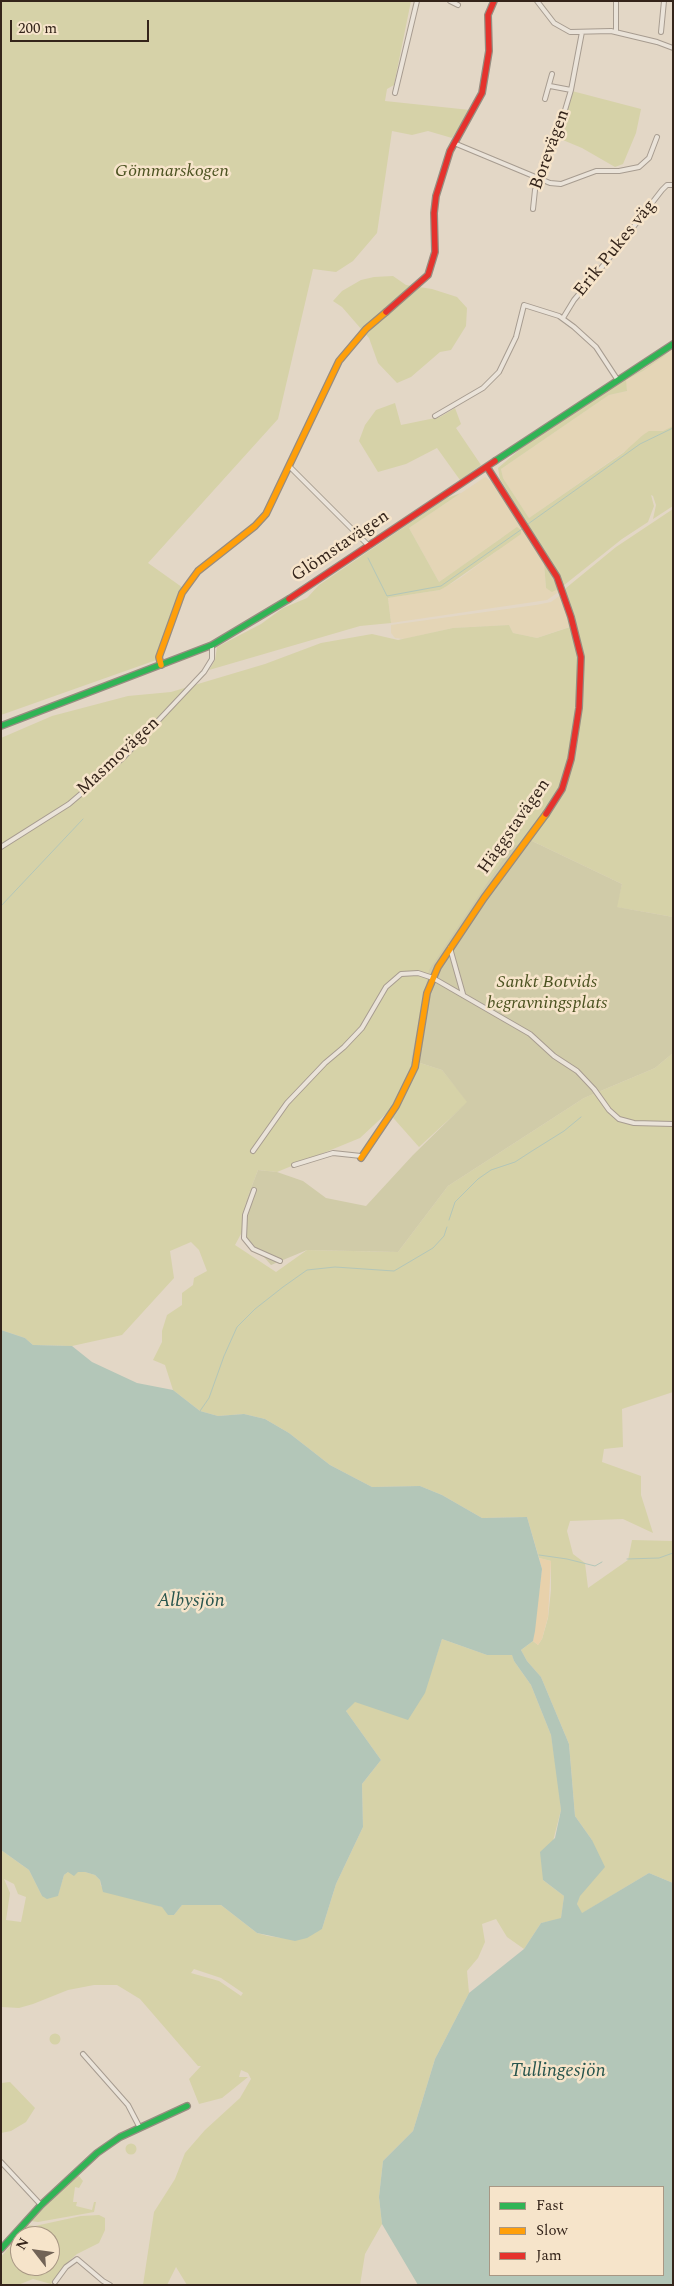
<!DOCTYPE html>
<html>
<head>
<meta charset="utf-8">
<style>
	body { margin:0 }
	#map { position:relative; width:674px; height:2286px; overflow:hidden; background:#e3d7c6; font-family:Spectral,serif }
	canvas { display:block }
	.frame { position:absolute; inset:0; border:2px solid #34241a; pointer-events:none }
	.legend { position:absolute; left:489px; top:2186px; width:175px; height:90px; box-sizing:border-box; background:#f6e4ca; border:1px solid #a89784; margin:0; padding:6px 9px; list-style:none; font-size:15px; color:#34241a }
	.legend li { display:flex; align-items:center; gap:10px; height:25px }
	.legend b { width:25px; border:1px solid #a89784 }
	.north { position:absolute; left:10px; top:2226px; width:50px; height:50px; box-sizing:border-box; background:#f6e4ca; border:1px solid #a89784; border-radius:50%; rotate:300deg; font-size:14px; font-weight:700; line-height:20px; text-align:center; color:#34241a }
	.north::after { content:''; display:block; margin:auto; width:18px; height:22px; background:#716356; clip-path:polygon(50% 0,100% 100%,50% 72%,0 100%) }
	.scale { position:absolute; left:10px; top:20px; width:139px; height:22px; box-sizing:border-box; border:2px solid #34241a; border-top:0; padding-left:6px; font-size:15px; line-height:18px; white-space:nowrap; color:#34241a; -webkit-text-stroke:4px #f6e4ca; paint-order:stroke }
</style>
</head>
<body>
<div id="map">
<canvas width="674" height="2286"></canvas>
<div class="frame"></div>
<ul class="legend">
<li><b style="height:6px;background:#30b455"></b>Fast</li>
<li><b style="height:6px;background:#ff9f0a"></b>Slow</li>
<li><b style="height:6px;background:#e5322d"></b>Jam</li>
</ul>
<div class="north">N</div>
<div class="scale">200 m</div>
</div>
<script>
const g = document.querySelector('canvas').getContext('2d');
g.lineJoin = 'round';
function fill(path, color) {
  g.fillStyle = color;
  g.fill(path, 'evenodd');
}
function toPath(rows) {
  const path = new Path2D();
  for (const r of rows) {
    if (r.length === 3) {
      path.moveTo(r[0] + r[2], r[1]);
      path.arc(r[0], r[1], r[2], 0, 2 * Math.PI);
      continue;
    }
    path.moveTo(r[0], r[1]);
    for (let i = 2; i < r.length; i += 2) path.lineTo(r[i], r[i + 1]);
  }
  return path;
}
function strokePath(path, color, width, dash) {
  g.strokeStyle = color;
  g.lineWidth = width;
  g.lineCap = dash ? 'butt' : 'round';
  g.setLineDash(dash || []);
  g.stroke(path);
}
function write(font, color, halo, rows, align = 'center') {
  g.font = font + ' Spectral,serif';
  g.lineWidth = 5;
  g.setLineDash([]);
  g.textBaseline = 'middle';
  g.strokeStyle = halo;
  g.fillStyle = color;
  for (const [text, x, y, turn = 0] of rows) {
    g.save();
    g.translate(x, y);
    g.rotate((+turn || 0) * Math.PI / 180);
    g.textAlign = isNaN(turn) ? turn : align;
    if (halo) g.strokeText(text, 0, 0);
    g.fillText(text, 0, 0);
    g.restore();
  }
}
fill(toPath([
	[673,349,673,428,625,451,529,518,503,478,501,469,609,395,627,391,625,380,643,371],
	[485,477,495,484,544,563,546,588,559,589,560,591,547,600,391,623,388,598,440,590,459,579,497,551,504,536,439,582,409,528],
	[562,594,572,626,537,638,513,633,509,625,453,628,404,639,395,638,391,633,391,625,536,605,551,602]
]), '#e4d5b6');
fill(toPath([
	[1,1,411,1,394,85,387,89,385,101,470,110,452,138,428,131,412,135,392,131,377,233,353,261,336,272,313,269,278,419,148,563,186,590,162,658,1,715],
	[572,91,641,109,636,133,623,164,615,167,582,148,558,138],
	[393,276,406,285,432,289,457,297,467,308,466,326,451,350,440,352,411,377,397,383,378,363,369,338,342,307,333,301,342,291,361,280,374,277],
	[673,348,663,357,643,371,626,380,627,391,609,395,501,469,503,478,529,518,623,453,643,435,649,431,663,431,673,426,673,506,653,519,656,505,653,496,651,495,654,506,648,522,622,539,563,586,554,567,500,479,498,468,519,450,566,417,605,391,645,368],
	[395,403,401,425,440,417,455,408,461,424,456,428,481,465,460,480,437,448,406,464,378,472,359,441,365,425,376,410],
	[461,493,409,528,439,582,517,527,521,530,521,534,447,586,440,590,388,598,391,623,360,626,209,670,215,660,217,647,261,624,283,608,307,598,319,585,413,521,447,498],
	[673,509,673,917,616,907,622,884,532,841,411,1060,442,1070,468,1102,419,1147,388,1112,360,1138,277,1172,258,1170,246,1201,242,1232,235,1245,276,1272,307,1250,398,1252,448,1186,584,1098,655,1068,673,1053,673,1392,622,1409,623,1447,604,1449,602,1462,641,1476,641,1495,653,1533,623,1519,570,1521,567,1531,573,1554,585,1563,588,1588,628,1560,632,1540,673,1541,673,1883,649,1873,581,1914,577,1904,592,1840,575,1816,569,1744,541,1677,527,1661,521,1650,533,1641,538,1645,542,1639,548,1618,551,1590,551,1561,539,1558,527,1517,482,1518,442,1495,420,1486,372,1487,330,1465,289,1433,265,1419,244,1414,218,1416,200,1411,173,1390,165,1365,153,1360,162,1342,162,1331,167,1315,182,1305,182,1293,193,1285,194,1278,207,1271,199,1250,191,1242,170,1251,174,1278,122,1335,72,1346,33,1345,25,1338,1,1330,1,738,52,716,128,696,171,692,265,664,321,643,372,634,398,640,453,628,509,625,513,633,537,638,576,625,565,591,566,588,616,547],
	[544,563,559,589,556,590,552,592,546,588],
	[442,1639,487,1655,512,1654,514,1661,531,1685,551,1735,559,1786,561,1810,543,1880,564,1896,561,1919,541,1923,524,1949,507,1937,496,1919,482,1924,485,1942,478,1958,467,1971,469,1993,435,2059,413,2131,383,2161,379,2197,382,2224,365,2254,360,2285,187,2285,176,2267,167,2285,143,2285,154,2212,175,2179,185,2153,205,2130,240,2098,251,2079,248,2073,241,2070,239,2077,248,2077,222,2098,199,2104,189,2079,201,2066,198,2066,140,1999,117,1985,94,1985,68,1990,33,2004,19,2008,2,2007,1,2014,1,1850,29,1870,42,1896,58,1895,64,1875,68,1872,85,1872,95,1875,100,1880,101,1886,162,1907,174,1915,182,1905,221,1905,257,1933,268,1936,282,1938,322,1929,336,1884,363,1827,362,1784,381,1760,346,1711,354,1702,435,1660],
	[4,1879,14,1884,18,1894,26,1897,21,1922,6,1920,10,1893],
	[194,1969,221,1978,243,1993,241,1996,219,1981,191,1973],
	[55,2039,5.5],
	[10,2082,35,2108,26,2122,11,2131,1,2133,1,2083],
	[131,2149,5.5],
	[79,2176,83,2181,79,2188,75,2187,73,2202,77,2202,76,2206,92,2210,94,2202,96,2202,94,2212,38,2222,31,2221,74,2177],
	[99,2215,105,2218,105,2230,99,2243,77,2254,69,2261,51,2284,33,2279,18,2285,1,2285,1,2257,27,2225,35,2226,81,2216],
	[20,2236,50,2236,50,2266,20,2266]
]), '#d6d2a8');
fill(toPath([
	[539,1558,551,1561,548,1617,542,1639,538,1645,533,1641,542,1569]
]), '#e8d1ab');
fill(toPath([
	[532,841,622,884,617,907,673,917,673,1053,655,1068,584,1098,448,1186,398,1252,307,1250,271,1265,242,1232,246,1201,258,1170,277,1172,303,1181,326,1198,366,1206,413,1155,467,1102,442,1070,411,1060,429,970,512,846]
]), '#d0cba8');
fill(toPath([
	[1,1330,25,1338,33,1345,72,1346,92,1362,137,1383,173,1390,200,1411,218,1416,244,1414,265,1419,289,1433,330,1465,372,1487,420,1486,442,1495,482,1518,527,1517,542,1569,535,1631,533,1641,521,1650,527,1661,541,1677,569,1744,575,1816,592,1840,605,1867,580,1896,577,1904,582,1913,649,1873,673,1883,673,2285,418,2285,382,2224,379,2197,383,2161,413,2131,435,2059,469,1993,524,1949,541,1923,561,1918,564,1896,543,1880,540,1852,555,1838,561,1810,551,1735,531,1685,514,1661,512,1655,487,1655,442,1639,425,1693,408,1720,355,1702,346,1711,381,1760,362,1784,363,1827,336,1884,322,1929,307,1938,295,1941,257,1933,221,1905,182,1905,174,1915,168,1915,162,1907,103,1892,100,1880,95,1875,85,1872,78,1872,74,1876,68,1872,64,1875,58,1896,47,1899,42,1896,29,1870,1,1850],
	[490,2187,663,2187,663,2275,490,2275]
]), '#b3c6b8');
strokePath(toPath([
	[528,524,640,444,673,428],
	[368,558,387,596,441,586,522,529],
	[1,906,83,819],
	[449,1220,455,1202,478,1179,491,1170,515,1162,532,1151,564,1131,581,1117],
	[200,1411,209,1398,224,1356,237,1327,255,1309,283,1287,307,1270,335,1267,394,1271,433,1248,444,1236,447,1227],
	[539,1555,567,1559,595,1566,602,1562],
	[627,1559,659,1558,673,1553]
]), '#b3c6b8', 1);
const street = toPath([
	[450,1,458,5],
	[537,1,554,23,570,32,611,31,657,42,673,48],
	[616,1,616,32],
	[661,32,664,1],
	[550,86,571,90],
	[395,93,417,1],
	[545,99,552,74],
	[454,143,550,183,561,184,596,171,619,171,639,167,649,158,657,137],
	[533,209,535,190,557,137,571,90,582,32],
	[563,318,574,300,607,261,662,190,667,185,673,185],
	[435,416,483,388,499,372,516,337,524,305,559,316,574,327,596,347,617,379],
	[290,467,369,546],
	[1,847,69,804,123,758,204,672,212,659,212,645],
	[450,948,463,994],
	[253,1151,287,1103,325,1063,344,1047,362,1028,386,987,401,974,418,973,433,978,530,1034,554,1056,577,1071,594,1089,609,1110,619,1119,634,1123,673,1124],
	[294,1165,333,1153,361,1156],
	[254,1190,245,1215,244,1238,253,1249,280,1261],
	[83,2054,128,2105,140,2128],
	[1,2162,41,2205],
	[55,2282,66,2267,77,2259,103,2281,110,2285]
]);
const fast = toPath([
	[495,461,673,344],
	[1,726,212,645,289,599],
	[1,2249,41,2205,97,2153,120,2137,187,2106]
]);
const slow = toPath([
	[161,665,159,657,182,593,198,571,255,526,266,514,339,361,366,329,386,312],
	[361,1158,396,1106,415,1067,427,993,438,967,484,898,546,814]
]);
const jam = toPath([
	[386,312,428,275,435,252,434,213,436,196,450,151,482,93,489,51,488,15,494,1],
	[487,467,557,577,571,617,581,657,579,708,571,759,562,789,546,814],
	[289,599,495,461]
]);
strokePath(street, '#a79c90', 6);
strokePath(fast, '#978c80', 8);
strokePath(slow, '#978c80', 8);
strokePath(jam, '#978c80', 8);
strokePath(street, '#eae3d9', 4);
strokePath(fast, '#30b455', 5.5);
strokePath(slow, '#ff9f0a', 5.5);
strokePath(jam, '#e5322d', 5.5);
write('18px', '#34241a', '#f6e4ca', [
	["Borevägen",551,150,-70],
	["Erik Pukes väg",616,249,-51],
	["Glömstavägen",341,547,-34],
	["Masmovägen",119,757,-43],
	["Häggstavägen",515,827,-55]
]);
write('italic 18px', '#4b5220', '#f6e4ca', [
	["Gömmarskogen",172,172],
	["Sankt Botvids",547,983],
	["begravningsplats",547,1004]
]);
write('italic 19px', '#28554d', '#f6e4ca', [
	["Albysjön",191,1602],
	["Tullingesjön",558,2072]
]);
</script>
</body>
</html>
